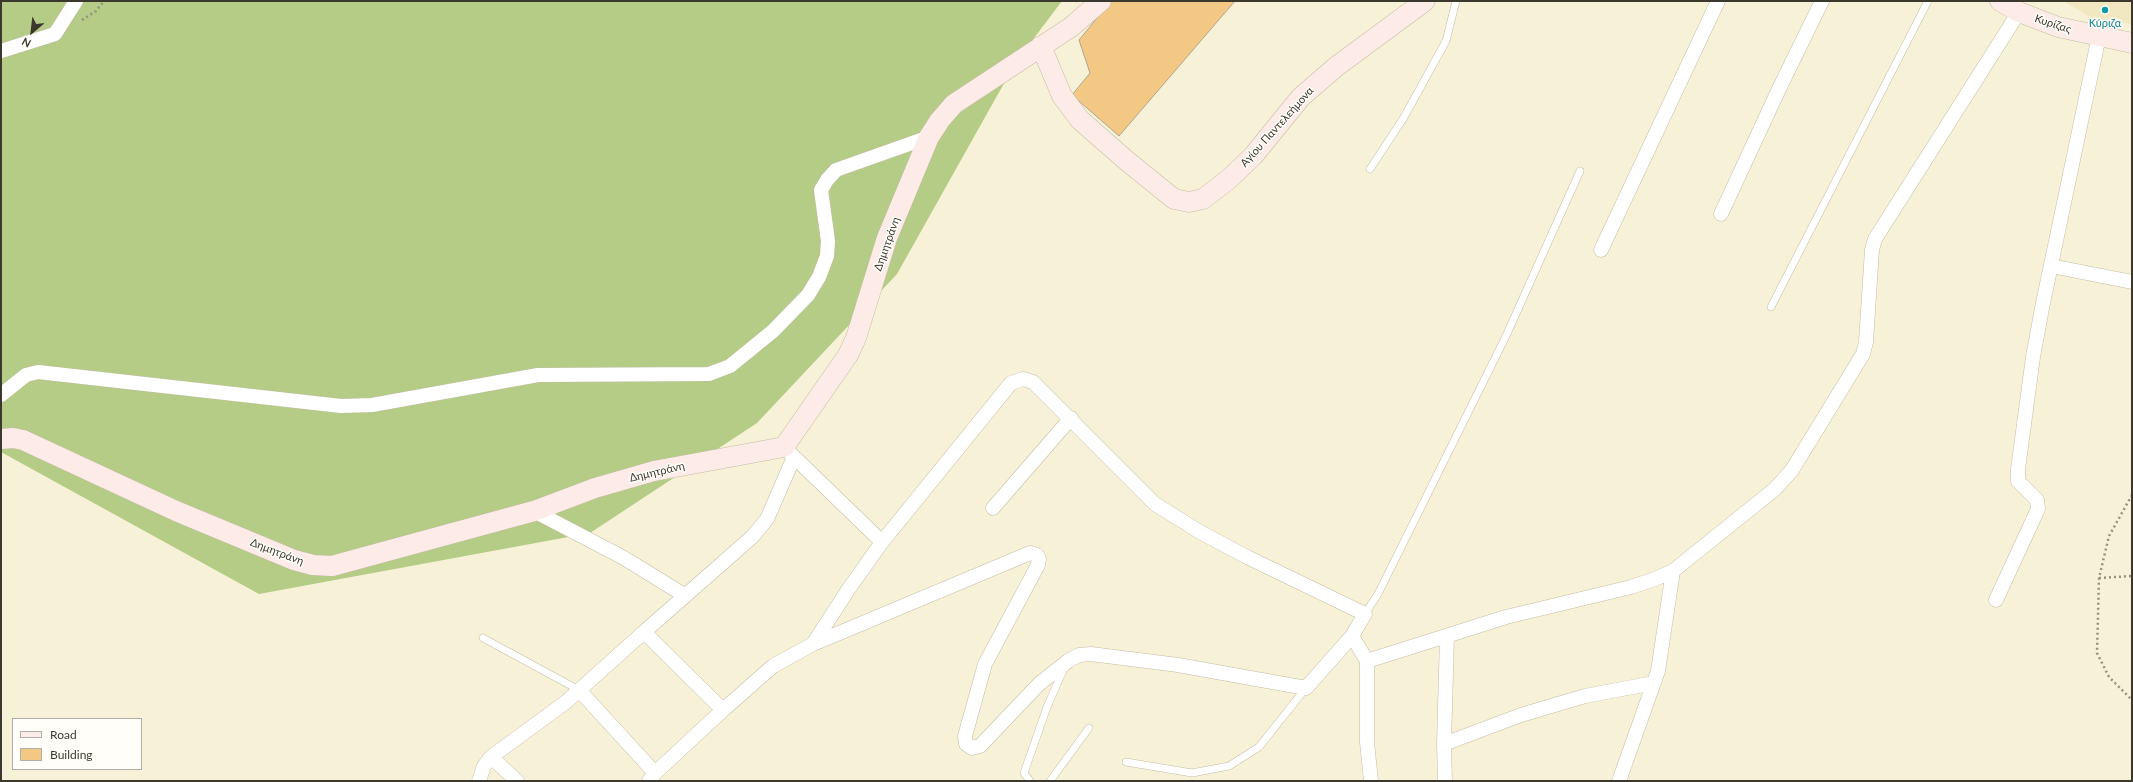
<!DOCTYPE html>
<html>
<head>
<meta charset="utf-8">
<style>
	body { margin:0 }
	#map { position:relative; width:2133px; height:782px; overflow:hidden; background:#f7f1d7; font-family:Lato,sans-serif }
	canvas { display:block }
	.frame { position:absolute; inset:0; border:2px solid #3b382e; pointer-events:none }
	.legend { position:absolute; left:12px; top:718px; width:130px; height:52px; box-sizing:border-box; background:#fffef9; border:1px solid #b1afa8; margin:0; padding:5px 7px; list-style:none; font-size:12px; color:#3b382e }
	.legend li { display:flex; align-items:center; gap:8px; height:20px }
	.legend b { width:20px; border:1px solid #b1afa8 }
	.north { position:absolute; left:12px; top:12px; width:40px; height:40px; -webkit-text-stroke:3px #fffef9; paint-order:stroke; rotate:208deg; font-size:11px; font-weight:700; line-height:16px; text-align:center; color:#3b382e }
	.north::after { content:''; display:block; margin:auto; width:14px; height:18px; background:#3b382e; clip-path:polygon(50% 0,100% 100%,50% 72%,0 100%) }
</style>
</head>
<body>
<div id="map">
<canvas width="2133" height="782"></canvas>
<div class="frame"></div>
<ul class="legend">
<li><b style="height:5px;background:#fdebe8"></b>Road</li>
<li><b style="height:11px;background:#f3c885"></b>Building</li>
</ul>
<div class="north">N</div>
</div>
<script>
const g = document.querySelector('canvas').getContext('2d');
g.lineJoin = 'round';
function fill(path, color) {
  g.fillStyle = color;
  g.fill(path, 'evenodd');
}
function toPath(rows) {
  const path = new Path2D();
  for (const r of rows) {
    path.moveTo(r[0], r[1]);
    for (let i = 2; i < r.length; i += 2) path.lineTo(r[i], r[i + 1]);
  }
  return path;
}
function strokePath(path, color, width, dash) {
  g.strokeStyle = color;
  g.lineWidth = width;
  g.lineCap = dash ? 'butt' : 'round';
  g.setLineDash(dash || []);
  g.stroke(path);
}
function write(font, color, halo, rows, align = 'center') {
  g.font = font + ' Lato,sans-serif';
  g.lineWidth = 3;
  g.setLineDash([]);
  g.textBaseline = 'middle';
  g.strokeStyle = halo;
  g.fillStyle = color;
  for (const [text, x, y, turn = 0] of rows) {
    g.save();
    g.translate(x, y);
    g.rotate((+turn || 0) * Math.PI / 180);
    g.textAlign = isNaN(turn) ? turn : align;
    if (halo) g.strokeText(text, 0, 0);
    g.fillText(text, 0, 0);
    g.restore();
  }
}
fill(toPath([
	[1,1,1062,1,1016,62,897,274,757,423,590,533,259,594,1,452]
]), '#b4cc85');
fill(toPath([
	[2063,1,2132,1,2132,24,2092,18]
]), '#f1e7c1');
const building = toPath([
	[1111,1,1235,1,1119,136,1072,95,1090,73,1079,40,1111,1]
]);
fill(building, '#f3c885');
strokePath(building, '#b2a48f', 1);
const lane = toPath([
	[1370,169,1403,119,1446,41,1456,1],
	[1771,307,1928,1],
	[1365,614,1378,594,1506,336,1580,171],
	[483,638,579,690],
	[1126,762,1192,773,1229,766,1259,747,1306,688],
	[1030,781,1024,773,1047,707,1065,666],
	[1050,781,1089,728]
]);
const street = toPath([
	[1,51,55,34,76,1],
	[1721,214,1779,89,1822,1],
	[1601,250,1718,1],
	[2051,266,2132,282],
	[1,395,26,375,38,372,341,406,372,405,538,375,709,374,730,366,773,331,808,295,819,277,827,256,828,241,821,190,827,180,836,170,929,137],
	[789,452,882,542],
	[993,508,1071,418],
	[534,511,624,558,684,595],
	[1996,600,2038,509,2037,500,2018,481,2018,469,2033,357,2043,303,2099,36],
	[644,632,752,537,767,519,794,457],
	[1447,636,1444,744,1521,715,1585,696,1654,683],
	[813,644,848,590,882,542,1011,383,1023,379,1033,382,1155,504,1200,532,1247,557,1365,614,1352,636],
	[1367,661,1367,742,1371,781],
	[579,690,655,773],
	[1444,744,1445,781],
	[491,757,517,781],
	[479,781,484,766,491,757,566,702,644,632,723,710,773,666,813,644,1030,553,1037,555,1039,559,1038,565,985,664,965,736,966,744,972,748,980,746,1039,684,1068,661,1079,655,1091,654,1178,665,1306,688,1352,636,1367,661,1506,617,1631,587,1655,579,1673,571,1775,489,1792,470,1863,354,1866,342,1872,250,1875,239,2019,12],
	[649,781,655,773,723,710],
	[1619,781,1658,671,1673,571]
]);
const secondary = toPath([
	[2000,1,2019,12,2058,27,2132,43],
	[1041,46,1062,96,1080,120,1127,161,1174,199,1189,202,1203,199,1229,179,1253,156,1301,97,1337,66,1425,1],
	[1,439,13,438,23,440,176,511,294,560,313,565,332,566,534,511,595,488,654,471,784,447,848,355,856,338,887,238,929,137,940,120,954,104,1071,27,1101,1]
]);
strokePath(lane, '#c3bda5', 8);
strokePath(street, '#c3bda5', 15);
strokePath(secondary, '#c3bda5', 21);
strokePath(toPath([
	[82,20,96,11,104,1],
	[2132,495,2109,536,2099,578,2097,653,2109,677,2132,700],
	[2099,578,2132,576]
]), '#95917f', 2.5, [2, 3]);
strokePath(lane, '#fff', 7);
strokePath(street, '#fff', 14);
strokePath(secondary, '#fdebe8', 20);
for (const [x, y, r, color] of [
	[2105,10,4,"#0f9aa8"]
]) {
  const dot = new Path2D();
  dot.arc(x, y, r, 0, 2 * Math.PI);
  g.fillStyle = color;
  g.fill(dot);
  strokePath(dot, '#fffef9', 1.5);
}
write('11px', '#0d838f', '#fffef9', [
	["Κύριζα",2105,23]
]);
write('11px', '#3b382e', '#fffef9', [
	["Κυρίζας",2053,24,18],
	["Αγίου Παντελεήμονα",1277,127,-48],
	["Δημητράνη",887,244,-70],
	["Δημητράνη",657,472,-13],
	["Δημητράνη",277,552,21]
]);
</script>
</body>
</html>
